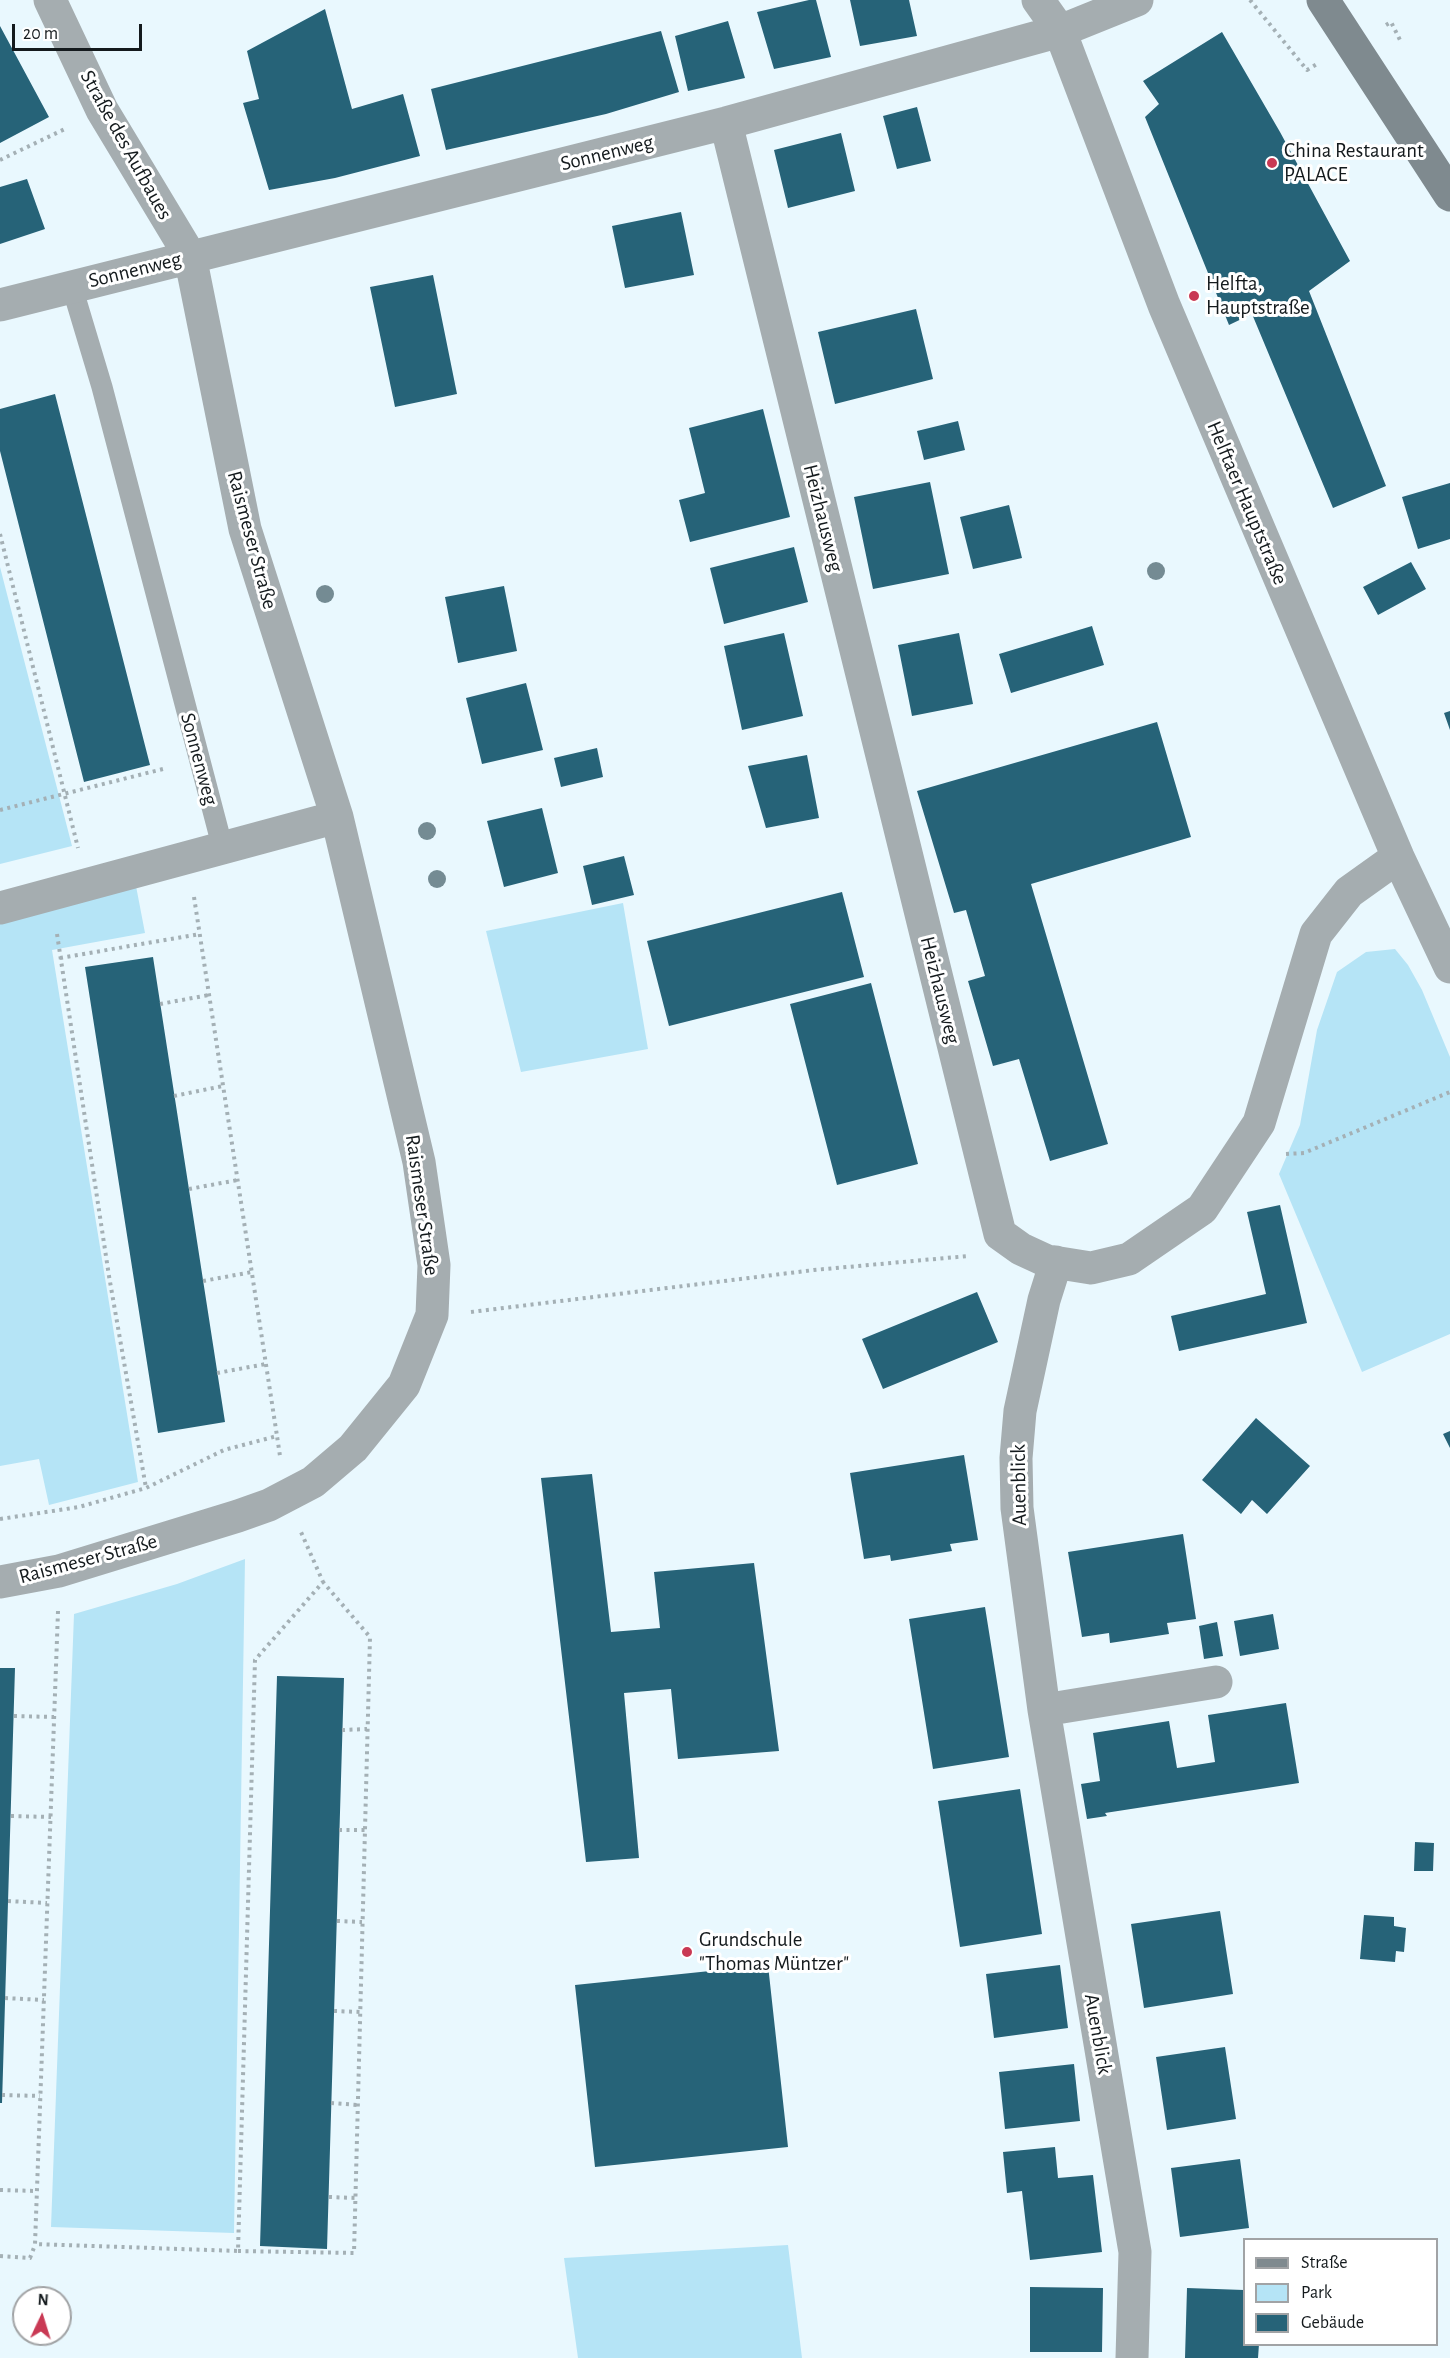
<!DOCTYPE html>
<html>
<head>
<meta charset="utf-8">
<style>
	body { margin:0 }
	#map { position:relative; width:1450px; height:2358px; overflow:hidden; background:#e9f8fe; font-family:"Alegreya Sans",sans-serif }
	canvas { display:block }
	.legend { position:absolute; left:1243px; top:2238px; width:195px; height:108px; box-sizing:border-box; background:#fff; border:2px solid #a1a3a5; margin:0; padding:8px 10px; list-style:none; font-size:18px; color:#141a1d }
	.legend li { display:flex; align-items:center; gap:12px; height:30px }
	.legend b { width:30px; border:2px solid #a1a3a5 }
	.north { position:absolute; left:12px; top:2286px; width:60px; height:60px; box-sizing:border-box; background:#fff; border:2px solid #a1a3a5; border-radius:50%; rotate:4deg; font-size:16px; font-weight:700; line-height:24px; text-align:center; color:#141a1d }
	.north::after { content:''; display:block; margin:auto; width:21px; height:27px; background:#c93954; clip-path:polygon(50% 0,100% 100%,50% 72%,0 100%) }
	.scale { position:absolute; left:12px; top:24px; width:130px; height:27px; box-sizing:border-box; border:3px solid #141a1d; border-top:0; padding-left:8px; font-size:18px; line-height:21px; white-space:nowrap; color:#141a1d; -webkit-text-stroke:4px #fff; paint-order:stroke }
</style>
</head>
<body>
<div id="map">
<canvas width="1450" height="2358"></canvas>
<ul class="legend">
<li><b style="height:8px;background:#7f8a8f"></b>Straße</li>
<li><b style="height:16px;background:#b5e4f6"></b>Park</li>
<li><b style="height:16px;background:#266378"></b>Gebäude</li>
</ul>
<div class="north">N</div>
<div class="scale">20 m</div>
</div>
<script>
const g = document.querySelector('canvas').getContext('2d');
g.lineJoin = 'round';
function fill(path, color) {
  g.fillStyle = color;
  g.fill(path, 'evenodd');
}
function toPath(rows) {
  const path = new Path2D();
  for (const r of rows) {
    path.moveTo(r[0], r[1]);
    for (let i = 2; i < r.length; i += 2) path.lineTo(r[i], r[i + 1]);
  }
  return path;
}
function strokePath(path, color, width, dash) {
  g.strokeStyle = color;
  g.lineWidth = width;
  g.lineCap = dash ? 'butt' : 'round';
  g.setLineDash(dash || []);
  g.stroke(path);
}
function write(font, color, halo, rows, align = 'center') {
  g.font = font + ' "Alegreya Sans",sans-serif';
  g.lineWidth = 6;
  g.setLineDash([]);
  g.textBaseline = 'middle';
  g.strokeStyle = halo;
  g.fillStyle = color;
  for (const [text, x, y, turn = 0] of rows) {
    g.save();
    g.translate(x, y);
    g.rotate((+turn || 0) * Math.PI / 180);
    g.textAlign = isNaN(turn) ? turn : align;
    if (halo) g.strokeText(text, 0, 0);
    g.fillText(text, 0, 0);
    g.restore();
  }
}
fill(toPath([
	[0,567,72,846,0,864],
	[136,886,145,933,52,950,138,1482,49,1505,39,1459,0,1466,0,923],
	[623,903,648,1049,521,1072,486,931],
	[1395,949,1408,965,1422,990,1450,1057,1450,1334,1362,1372,1279,1174,1300,1125,1317,1030,1337,972,1366,952],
	[245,1559,234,2233,51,2227,74,1614,177,1584],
	[788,2245,802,2358,578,2358,564,2258]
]), '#b5e4f6');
fill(toPath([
	[809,0,816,0,831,57,774,69,757,12],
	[850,0,909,0,917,36,860,46],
	[325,9,352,109,403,94,420,156,335,178,269,190,243,103,259,99,247,51],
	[728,21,745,78,688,91,675,36],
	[0,26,49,117,0,143],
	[661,31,679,92,606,114,446,150,431,89],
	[1222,32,1280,132,1350,261,1309,291,1386,486,1333,508,1252,314,1229,325,1145,117,1159,104,1143,81],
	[917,107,931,161,897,169,883,116],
	[841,133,855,191,788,208,774,150],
	[27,179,45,229,0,244,0,187],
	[681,212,694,275,625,288,612,226],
	[433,275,457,394,395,407,370,287],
	[916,309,933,379,835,404,818,332],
	[55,394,150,765,84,782,0,451,0,409],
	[763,409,790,517,690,542,679,500,705,493,689,428],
	[958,421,965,450,924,460,917,431],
	[930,482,949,574,873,589,854,497],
	[1450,483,1450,539,1418,549,1402,497],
	[1009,505,1022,558,973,569,960,517],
	[794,547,808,602,724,624,710,568],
	[1411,562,1426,589,1378,615,1363,587],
	[504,586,517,651,458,663,445,597],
	[1092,626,1104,665,1011,693,999,654],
	[784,633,803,716,742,730,724,646],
	[959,633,973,704,912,716,898,645],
	[526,683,543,750,482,764,466,698],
	[1450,711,1450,730,1444,713],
	[1157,722,1191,837,1031,884,1108,1144,1050,1161,1019,1059,993,1066,968,981,985,976,966,910,954,913,917,791],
	[597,748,603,777,561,787,554,758],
	[807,755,819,818,766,828,748,766],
	[542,808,558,873,504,887,487,821],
	[624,856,634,895,592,905,583,866],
	[842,892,864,977,669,1026,647,941],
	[153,957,225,1422,158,1433,85,967],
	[871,983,918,1164,837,1185,790,1004],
	[1280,1205,1307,1323,1179,1351,1171,1316,1266,1294,1247,1212],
	[977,1292,998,1342,883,1389,862,1339],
	[1256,1418,1310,1466,1267,1514,1252,1500,1241,1514,1202,1480],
	[1450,1431,1450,1448,1443,1434],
	[964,1455,978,1540,950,1544,952,1551,891,1561,890,1555,864,1559,850,1473],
	[592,1474,611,1632,660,1628,654,1572,754,1563,779,1751,678,1759,671,1689,624,1693,639,1858,586,1862,541,1478],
	[1183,1534,1196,1619,1167,1623,1169,1634,1110,1643,1109,1633,1082,1637,1068,1552],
	[985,1607,1009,1757,933,1769,909,1619],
	[1273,1614,1279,1649,1240,1656,1234,1621],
	[1217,1622,1223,1656,1204,1659,1199,1626],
	[0,1668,15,1668,2,2103,0,2103],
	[277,1676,344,1678,327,2249,260,2246],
	[1286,1703,1299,1783,1105,1813,1107,1816,1087,1819,1081,1784,1100,1781,1093,1733,1169,1721,1177,1768,1215,1762,1208,1715],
	[1020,1789,1042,1934,960,1947,938,1801],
	[1415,1842,1434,1843,1433,1871,1414,1871],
	[1220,1911,1233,1994,1144,2008,1131,1924],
	[1364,1915,1394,1917,1394,1926,1406,1928,1404,1952,1396,1951,1395,1962,1360,1959],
	[768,1965,788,2147,595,2167,575,1985],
	[1060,1965,1068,2028,994,2038,986,1974],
	[1225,2047,1236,2119,1167,2130,1156,2057],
	[1074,2064,1080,2121,1005,2129,999,2072],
	[1055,2147,1058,2178,1093,2175,1102,2252,1030,2260,1022,2191,1007,2193,1003,2152],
	[1240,2159,1249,2228,1180,2237,1171,2168],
	[1030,2287,1103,2288,1102,2352,1030,2352],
	[1187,2288,1244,2290,1244,2344,1259,2344,1258,2358,1185,2358]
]), '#266378');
strokePath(toPath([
	[1250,0,1307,70,1317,64],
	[1386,25,1391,22,1401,42],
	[0,160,67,128],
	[0,534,78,848],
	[0,810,167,768],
	[194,897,277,1436],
	[57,934,109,1276,146,1488],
	[60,958,200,934],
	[160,1004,209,995],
	[174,1096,223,1086],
	[1286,1154,1304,1153,1450,1092],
	[189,1189,238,1180],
	[203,1281,252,1272],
	[471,1312,814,1270,968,1256],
	[217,1373,266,1364],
	[0,1519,79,1507,146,1488,224,1450,277,1436,280,1456],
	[58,1611,35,2244,238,2251,255,1660,323,1582,301,1532],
	[14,1716,54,1717],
	[342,1730,367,1729],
	[11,1816,51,1817],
	[339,1830,365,1830],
	[8,1901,47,1903],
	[337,1921,362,1922],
	[5,1998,44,2000],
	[334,2011,360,2012],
	[2,2095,40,2096],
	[331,2103,358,2105],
	[0,2190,37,2191],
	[329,2197,355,2198],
	[238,2251,354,2253,370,1637,323,1582],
	[0,2256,30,2258,35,2245]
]), '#a4b0b5', 4, [3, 4.5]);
strokePath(toPath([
	[72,287,102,387,223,849]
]), '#a5adb0', 21);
strokePath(toPath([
	[1038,0,1060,31,1164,305,1398,857,1450,967],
	[726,123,1000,1234,1021,1249,1047,1261,1091,1268,1129,1259,1202,1209,1259,1123,1316,934,1349,892,1398,857],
	[0,305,726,123,1060,31,1137,0],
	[0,908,337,817],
	[1056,1262,1044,1300,1020,1411,1016,1458,1017,1508,1044,1710,1135,2252,1132,2358],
	[0,1582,59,1571,238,1516,269,1505,313,1482,353,1448,404,1385,432,1315,434,1265,419,1162,337,817,245,529,190,256,102,110,50,0],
	[1044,1710,1216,1682]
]), '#a5adb0', 33);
strokePath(toPath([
	[1323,0,1450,195]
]), '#7f8a8f', 33);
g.fillStyle = '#748b93';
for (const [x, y] of [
	[1156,571],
	[325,594],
	[427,831],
	[437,879]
]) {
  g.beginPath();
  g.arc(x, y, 9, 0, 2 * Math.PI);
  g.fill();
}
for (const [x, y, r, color] of [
	[1272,163,6,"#c93954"],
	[1194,296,6,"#c93954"],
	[687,1952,6,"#c93954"]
]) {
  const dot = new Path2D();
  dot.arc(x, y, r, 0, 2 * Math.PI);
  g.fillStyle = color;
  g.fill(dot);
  strokePath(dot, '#fff', 2);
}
write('21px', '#141a1d', '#fff', [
	["Straße des Aufbaues",126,145,61],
	["Sonnenweg",607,153,-14],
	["Sonnenweg",135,270,-14],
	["Helftaer Hauptstraße",1247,503,67],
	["Heizhausweg",823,518,76],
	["Raismeser Straße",252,540,75],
	["Sonnenweg",199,759,75],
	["Heizhausweg",940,990,76],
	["Raismeser Straße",422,1205,82],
	["Auenblick",1019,1485,-91],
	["Raismeser Straße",88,1559,-15],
	["Auenblick",1098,2034,80]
]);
write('21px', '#141a1d', '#fff', [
	["China Restaurant",1284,151],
	["PALACE",1284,175],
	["Helfta,",1206,284],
	["Hauptstraße",1206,308],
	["Grundschule",699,1940],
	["\"Thomas Müntzer\"",699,1964]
], 'left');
</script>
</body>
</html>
